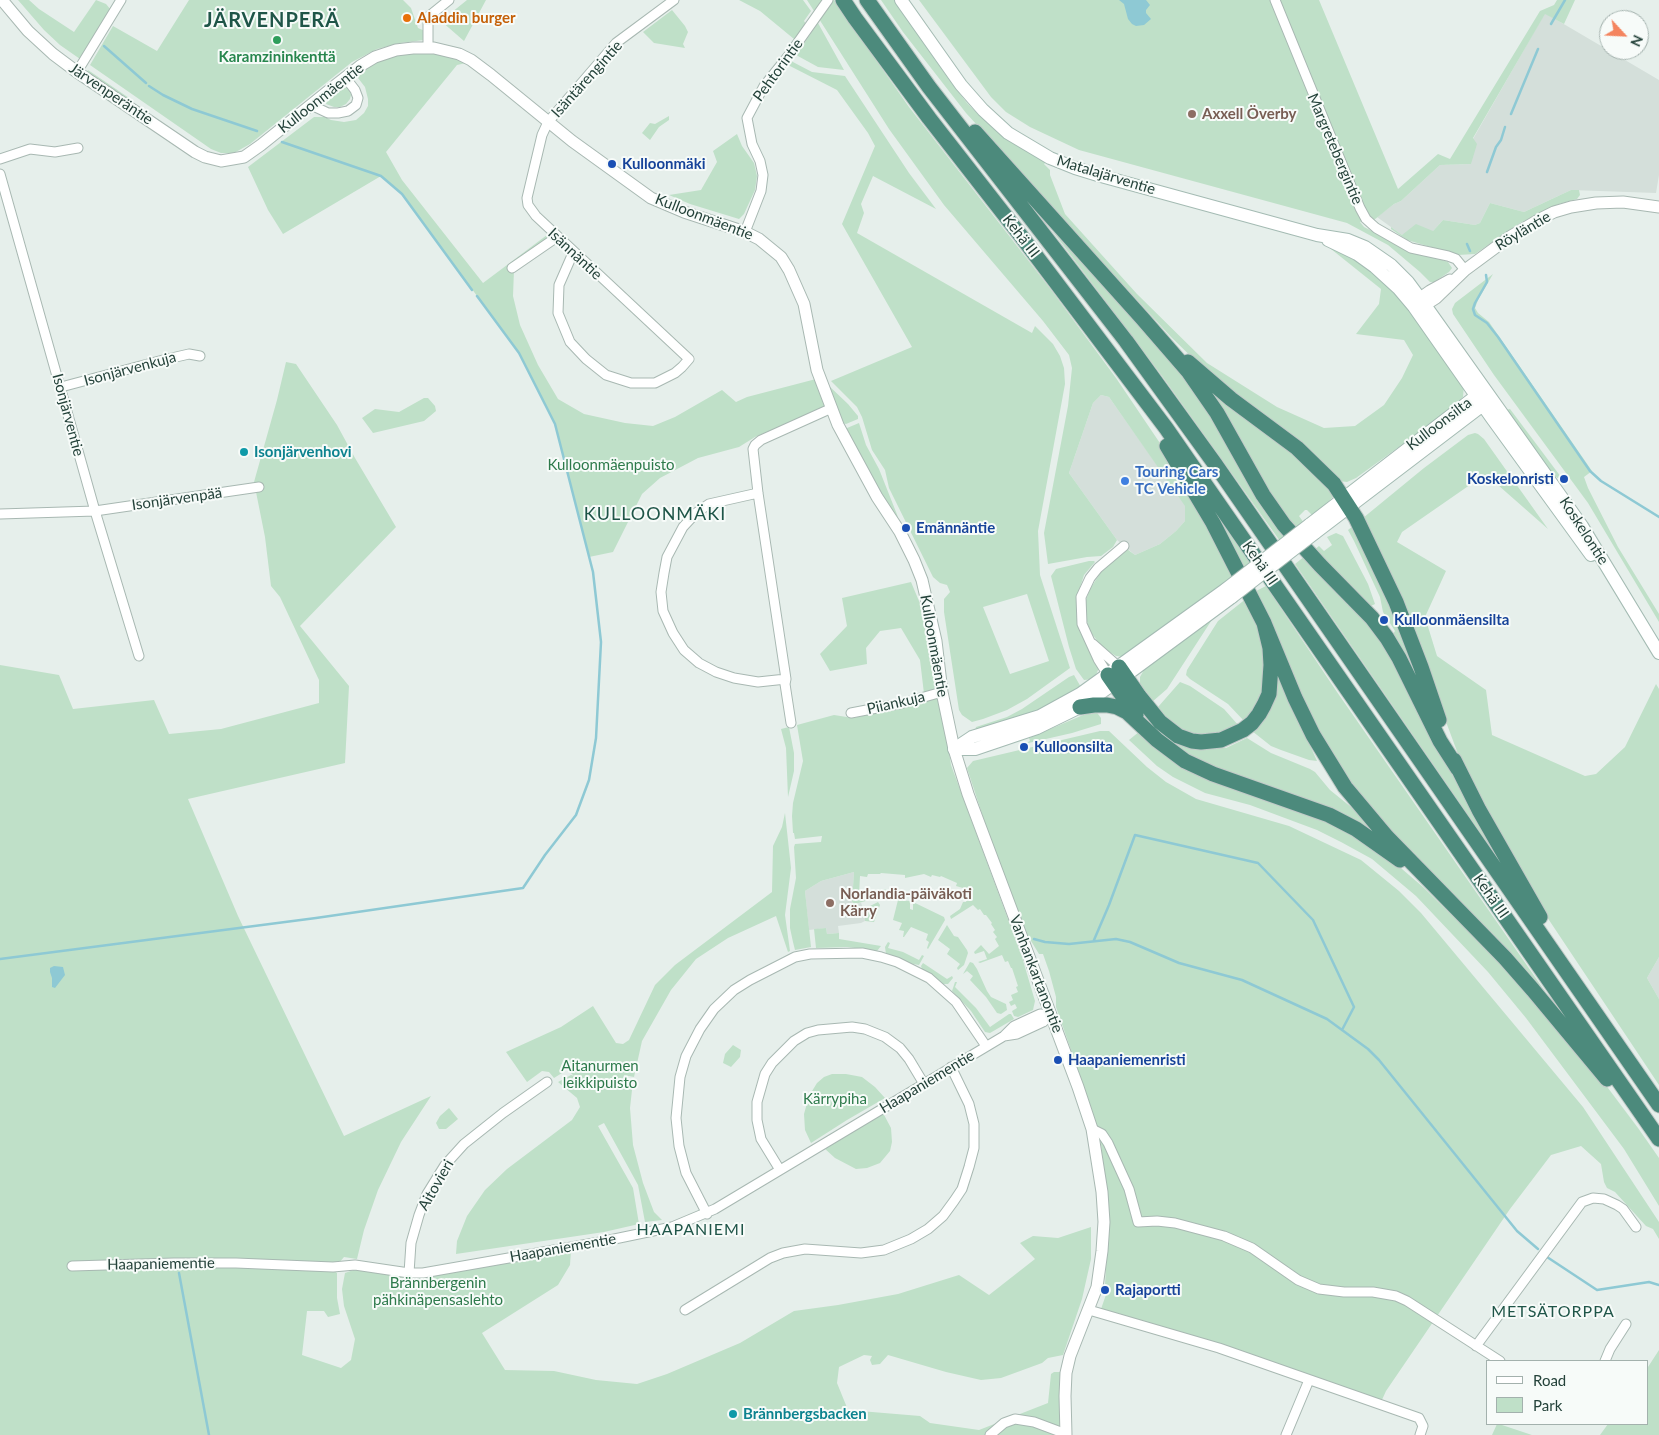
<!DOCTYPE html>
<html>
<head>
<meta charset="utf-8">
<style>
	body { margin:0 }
	#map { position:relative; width:1659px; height:1435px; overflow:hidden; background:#e6efeb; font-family:Lato,sans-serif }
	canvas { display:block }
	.legend { position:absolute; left:1486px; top:1360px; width:162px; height:65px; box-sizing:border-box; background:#f7fbf9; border:1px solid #a3b1ad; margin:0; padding:6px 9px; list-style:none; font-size:15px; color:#24423a }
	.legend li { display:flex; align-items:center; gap:10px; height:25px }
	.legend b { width:25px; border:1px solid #a3b1ad }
	.north { position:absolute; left:1599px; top:10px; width:50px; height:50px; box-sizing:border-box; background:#f7fbf9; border:1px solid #a3b1ad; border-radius:50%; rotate:115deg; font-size:14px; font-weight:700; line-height:20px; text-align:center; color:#24423a }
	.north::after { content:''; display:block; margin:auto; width:18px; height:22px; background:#f4845f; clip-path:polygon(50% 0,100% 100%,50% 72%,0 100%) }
</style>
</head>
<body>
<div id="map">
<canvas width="1659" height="1435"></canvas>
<ul class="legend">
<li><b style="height:6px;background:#fff"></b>Road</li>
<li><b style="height:14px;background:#bfe0c8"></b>Park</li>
</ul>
<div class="north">N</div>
</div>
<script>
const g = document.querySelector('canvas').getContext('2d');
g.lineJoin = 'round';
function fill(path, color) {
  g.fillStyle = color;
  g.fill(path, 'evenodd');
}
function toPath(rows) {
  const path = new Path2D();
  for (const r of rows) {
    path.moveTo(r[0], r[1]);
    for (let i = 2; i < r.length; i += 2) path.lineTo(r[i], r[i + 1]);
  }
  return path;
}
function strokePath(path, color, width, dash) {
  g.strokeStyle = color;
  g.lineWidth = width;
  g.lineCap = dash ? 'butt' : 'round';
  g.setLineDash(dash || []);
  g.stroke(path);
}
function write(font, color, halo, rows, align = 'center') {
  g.font = font + ' Lato,sans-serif';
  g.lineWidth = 4;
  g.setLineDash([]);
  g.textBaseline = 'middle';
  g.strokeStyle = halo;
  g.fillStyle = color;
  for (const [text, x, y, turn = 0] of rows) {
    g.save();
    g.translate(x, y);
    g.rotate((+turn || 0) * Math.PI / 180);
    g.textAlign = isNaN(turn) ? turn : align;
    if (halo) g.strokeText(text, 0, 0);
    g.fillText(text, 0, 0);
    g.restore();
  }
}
fill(toPath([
	[1545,13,1659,80,1659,175,1656,193,1571,190,1524,212,1490,203,1480,223,1475,225,1443,220,1433,231,1402,235,1377,217,1394,204,1401,201,1440,165,1471,164,1473,139],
	[1101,395,1109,397,1186,506,1185,521,1176,531,1160,544,1135,555,1117,540,1069,473,1093,403],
	[854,872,852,902,855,904,861,903,864,910,865,921,861,923,838,926,839,933,827,934,826,928,809,930,805,891,821,881],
	[1659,957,1659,999,1647,978]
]), '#d4dfda');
fill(toPath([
	[18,0,29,0,39,9,74,32,96,0,106,4,111,10,80,59,60,45,44,30],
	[189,0,403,0,411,8,418,28,425,31,424,40,400,43,377,49,352,62,250,144,234,153,221,153,211,149,90,65,113,26,157,51],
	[467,0,486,0,464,41,441,21],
	[739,0,803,0,811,11,804,21,806,24,794,39,760,11],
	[807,0,834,0,909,107,1052,291,1116,378,1172,461,1236,575,1124,657,1116,656,1108,651,1098,642,1090,631,1086,618,1086,600,1090,589,1101,572,1127,549,1135,555,1160,544,1176,531,1185,521,1185,506,1109,397,1101,395,1093,403,1069,473,1117,540,1113,547,1101,556,1087,557,1048,564,1044,533,1068,406,1072,368,1069,355,1043,321,944,205,889,129],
	[881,0,894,0,950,81,967,103,981,117,1008,139,1047,161,1044,164,1050,170,1050,175,1065,214,1137,294,1207,363,1277,407,1324,428,1355,426,1384,405,1402,378,1413,355,1404,340,1356,334,1379,304,1381,289,1321,241,1362,261,1388,282,1464,385,1463,397,1450,410,1356,478,1347,482,1339,481,1207,372,1171,337,966,113,903,32],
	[919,0,1319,0,1398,189,1438,154,1450,159,1540,11,1554,5,1557,0,1575,0,1564,24,1545,14,1473,138,1477,144,1471,164,1440,165,1401,201,1394,204,1374,220,1371,218,1360,222,1364,227,1392,241,1448,262,1452,268,1449,272,1434,282,1430,282,1420,272,1388,245,1347,223,1079,150,1030,127,1006,112,991,97],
	[672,10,685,26,688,32,683,44,685,48,654,43,643,32],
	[818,23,844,70,818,67,796,55],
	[415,52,447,55,466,63,457,65,386,152,402,180,483,283,547,235,550,231,557,237,514,270,513,296,520,325,538,365,558,399,584,414,625,423,653,426,675,417,722,390,736,402,747,397,816,379,826,407,755,437,739,447,698,458,660,478,642,494,613,552,589,557,555,424,519,353,402,194,381,176,283,234,268,210,248,167,314,117,325,117,331,120,344,122,356,120,364,113,368,106,368,99,365,87,358,78,359,73,381,60,399,54],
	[791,61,812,72,845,76,909,173,936,209,873,176,861,204,864,213,857,233,1032,333,1035,326,1053,344,1060,356,1064,368,1065,384,1038,531,1040,575,1070,668,1027,699,1007,710,983,719,972,722,962,715,959,710,944,612,944,599,950,592,947,585,940,583,933,577,889,488,885,470,872,450,862,417,857,407,831,381,912,347,842,224,875,146,868,133,837,90,788,65],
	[1027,594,1049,661,1010,674,983,607],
	[88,70,132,100,130,103,86,73],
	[343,88,349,88,351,95,350,99,346,104,340,107,334,107,326,104,327,101],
	[669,116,669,120,659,127,650,140,642,133,650,123,655,124],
	[737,134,742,146,754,163,757,176,755,190,744,214,739,219,690,204,669,195,701,190,717,162,713,151],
	[1571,190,1579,190,1580,195,1577,199,1559,204,1520,223,1475,254,1458,255,1407,240,1391,229,1391,227,1402,235,1416,224,1433,231,1443,220,1475,225,1480,223,1490,203,1524,212],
	[1026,196,1180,368,1288,535,1280,541,1162,376],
	[1493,274,1478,300,1475,308,1478,313,1489,322,1592,471,1584,477,1588,488,1618,547,1659,614,1659,622,1588,503,1494,375,1453,314,1452,309,1455,303],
	[286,362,296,364,337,425,355,458,396,527,300,626,349,686,345,763,188,799,238,916,344,1136,431,1096,401,1142,378,1190,364,1230,357,1259,344,1257,338,1264,153,1266,332,1269,337,1273,337,1298,340,1314,328,1317,324,1311,307,1311,302,1355,341,1368,351,1360,355,1339,344,1306,342,1289,345,1273,356,1269,386,1273,398,1277,423,1277,571,1250,570,1265,558,1285,482,1333,505,1370,554,1371,596,1380,637,1384,667,1374,740,1343,794,1311,838,1305,898,1294,959,1275,989,1295,1035,1259,1020,1243,1033,1236,1058,1238,1091,1227,1091,1259,1082,1299,1063,1355,1048,1358,1042,1363,1001,1378,981,1380,946,1372,888,1355,880,1364,872,1365,870,1360,872,1356,864,1355,839,1367,837,1383,848,1410,920,1416,930,1423,979,1430,1048,1403,1051,1374,1054,1372,1060,1372,1063,1376,1060,1435,0,1435,0,665,59,675,73,709,154,700,169,734,221,729,319,703,319,680,280,597,271,586,265,537,254,482,277,400],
	[827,384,848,404,858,416,858,419,846,424,843,423],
	[1206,385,1307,462,1333,494,1333,497,1313,516,1307,510,1305,510,1299,516,1304,523,1295,528,1273,500],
	[424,398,428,398,435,406,436,411,424,421,373,433,362,418,375,409,399,412],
	[1510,409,1561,477,1559,479,1546,470,1505,410],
	[859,423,866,445,879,469,898,517,890,510,847,431,847,428],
	[1475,433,1478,434,1484,439,1548,529,1490,478,1477,480,1402,532,1397,542,1446,571,1425,617,1437,656,1486,690,1492,735,1585,776,1596,774,1625,747,1656,684,1659,689,1659,957,1647,978,1659,999,1659,1085,1537,902,1516,865,1458,754,1394,582,1363,518,1424,468,1468,435],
	[1210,506,1250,563,1243,568],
	[1353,526,1387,598,1421,686,1393,634,1395,631,1383,612,1380,597,1354,541,1348,530],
	[1336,533,1343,536,1368,584,1375,604,1371,606,1342,579,1314,550,1319,546,1324,551,1332,545,1327,537],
	[1305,556,1377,633,1422,714,1456,782,1508,873,1295,564],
	[1089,561,1094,561,1095,562,1084,575,1076,600,1077,617,1080,632,1099,668,1094,679,1084,680,1076,669,1069,647,1051,576,1056,569],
	[911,582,924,613,932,665,947,739,951,765,1022,957,1035,1001,1033,1010,1018,1017,1014,1016,1012,1011,1017,1008,1015,1004,1011,1006,1009,1002,1013,1000,1011,995,1018,992,1016,987,1018,986,1012,968,1011,968,1008,961,1005,962,1002,955,980,963,978,962,987,959,984,951,975,954,974,952,981,945,989,954,999,946,995,939,997,937,993,932,995,930,991,924,992,923,986,915,984,915,980,909,978,910,973,905,951,919,950,916,960,909,963,902,966,902,969,894,962,891,963,888,956,886,957,883,941,876,940,877,932,875,931,877,924,874,905,878,905,875,881,873,880,874,868,874,867,877,860,876,859,895,878,895,879,889,888,890,887,895,855,904,852,902,854,872,821,881,805,891,811,947,795,950,793,942,790,928,790,909,796,878,794,847,795,844,821,842,822,836,795,839,794,833,793,833,792,816,793,803,803,761,797,725,834,715,853,718,925,702,920,660,901,628,880,631,866,648,867,664,830,671,820,654,847,626,842,598],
	[1266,586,1337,692,1567,1023,1393,836,1339,770,1300,694,1274,628,1256,591],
	[1247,598,1259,632,1266,660,1262,700,1245,722,1228,704,1190,679,1186,675,1187,670,1218,621],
	[1217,612,1167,689,1152,702,1140,684,1140,677,1145,668],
	[1277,674,1308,741,1317,761,1309,760,1281,750,1271,746,1252,731],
	[1074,675,1082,689,1043,710,975,731,976,727,1007,717,1022,709,1069,677],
	[1180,682,1190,686,1224,709,1239,726,1229,731,1204,735,1196,734,1179,728,1164,716,1158,707],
	[1095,710,1101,718,1101,724,1072,733,1024,744,1030,741,1029,738],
	[1153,723,1193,745,1214,748,1226,748,1247,738,1271,753,1310,769,1315,772,1330,790,1351,807,1383,841,1318,804,1219,769,1189,755,1166,738,1151,724],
	[789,727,794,753,794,771,788,797,786,748,781,729],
	[1100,731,1109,731,1147,767,1166,782,1196,799,1289,826,1361,860,1399,891,1421,913,1583,1107,1659,1222,1659,1239,1653,1229,1646,1226,1615,1192,1607,1188,1604,1182,1601,1164,1581,1146,1551,1155,1510,1209,1386,1391,1381,1402,1101,1309,1109,1286,1105,1284,1109,1220,1101,1144,1086,1093,1056,1007,1056,997,1049,971,1043,954,1039,954,1025,931,986,826,967,768,973,761],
	[1140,731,1162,752,1323,817,1388,857,1423,887,1528,990,1599,1076,1638,1128,1659,1158,1659,1206,1624,1149,1526,1018,1488,972,1416,896,1372,859,1341,842,1317,830,1250,805,1205,793,1173,777,1157,766,1129,740],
	[785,813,791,868,785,915,790,951,788,952,776,916,728,938,696,959,671,990,642,1041,634,1077,624,1075,623,1080,633,1081,630,1108,633,1145,643,1183,654,1212,662,1220,645,1222,638,1185,604,1123,598,1126,633,1188,639,1224,604,1232,456,1254,457,1241,467,1216,485,1190,507,1169,572,1120,580,1107,577,1098,558,1082,571,1075,574,1076,565,1067,562,1073,554,1078,549,1072,542,1071,527,1082,506,1052,561,1027,593,1006,616,1043,623,1044,629,1040,655,985,675,965,772,892,773,846,782,827],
	[898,900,910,901,910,909,913,910,913,902,944,917,945,920,928,949,927,948,929,942,926,940,928,934,911,927,904,937,903,937,904,931,899,930,902,923,893,920],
	[878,902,880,905,874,922,865,921,864,909],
	[947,925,954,936,958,937,967,950,968,953,964,965,958,970,957,968,960,964,947,954,950,949,938,940],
	[826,928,827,934,839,933,839,939,881,946,877,951,847,947,816,948,814,929],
	[888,942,890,943,888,948,903,952,919,960,922,955,924,956,919,965,913,964,886,954,885,947],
	[970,962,973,963,977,969,987,991,991,997,1006,1004,1007,1010,1001,1014,997,1013,986,997,970,980,973,976,967,971,963,974],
	[923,963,947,979,952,976,953,978,948,984,943,984,922,969,921,966],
	[955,982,957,982,955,987,976,1008,990,1027,1009,1014,1011,1014,1014,1019,990,1033,985,1032,971,1011,952,991],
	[733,1045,741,1050,740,1057,731,1067,723,1063,725,1054],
	[832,1074,846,1074,862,1077,875,1087,885,1098,847,1120,811,1143,805,1130,804,1114,809,1096,817,1083,824,1077],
	[449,1108,458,1119,446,1129,439,1129,436,1123,440,1116],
	[883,1113,891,1128,892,1142,890,1151,880,1163,867,1168,856,1169,835,1158,824,1148],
	[1659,1350,1659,1435,1600,1435,1608,1424,1648,1424,1648,1367],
	[1497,1424,1499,1424,1532,1435,1492,1435]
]), '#bfe0c8');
fill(toPath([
	[1119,0,1146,0,1150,5,1146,10,1146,13,1151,19,1144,25,1136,26,1132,24,1128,19,1124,4],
	[54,966,63,967,65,975,55,988,52,987,52,978,50,972,50,968]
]), '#8ec9d4');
strokePath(toPath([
	[1551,24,1565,0],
	[104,46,146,83],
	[149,86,163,95,192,109,257,131],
	[1511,114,1538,49],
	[282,142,381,176,402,194,472,290],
	[1487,172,1496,147,1501,140,1505,127],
	[1467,244,1470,251],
	[1486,275,1487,282,1475,303,1473,309,1475,315,1487,323,1498,337,1590,471,1601,481,1659,517],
	[1034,939,1045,942,1069,944,1116,939,1130,942,1179,963,1242,980,1327,1019,1368,1049,1379,1060,1517,1231,1538,1249],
	[1094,940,1109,905,1135,835,1258,863,1313,920,1354,1007,1342,1030],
	[0,959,316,918,523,888,545,855,576,815,589,780,596,738,601,642,593,572,555,424,519,353,477,296],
	[1547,1257,1597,1290,1649,1282,1659,1285],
	[179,1273,209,1435]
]), '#8ec9d4', 2.5);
const minor = toPath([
	[1275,0,1360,208,1366,219,1376,228,1411,248,1448,256,1456,259,1465,270],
	[428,48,428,17,449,0],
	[77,72,121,0],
	[311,105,328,113,338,113,348,111,356,105,358,98,355,90,345,77],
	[0,159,30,149,55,152,78,148],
	[0,174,95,511,139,656],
	[745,232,761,191,763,175,760,161,752,144,747,118,764,86,789,55,828,0],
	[573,253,559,285,558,313,570,342,586,359,606,375,631,383,655,383,675,373,682,367,689,359,536,216,528,205,527,198,542,135,548,122,616,43,674,0],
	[512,268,557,237],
	[61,387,163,360,189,354,200,356],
	[758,493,709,504,696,513,683,527,667,557,664,573,661,592,663,611,673,633,684,650,699,663,716,672,734,678,758,682,786,679],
	[0,514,95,511,259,487],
	[1093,644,1119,667],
	[1108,675,1098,659,1082,624,1081,597,1090,578,1098,568,1124,546],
	[851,713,903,703,942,692],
	[791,723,785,684,786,679,758,493,753,449,755,445,761,440,832,408],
	[1004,1036,1017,1034,1043,1022,1051,1015],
	[1092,1129,1102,1134,1108,1143,1129,1189,1138,1222,1157,1221,1175,1223,1224,1236,1252,1248,1298,1280,1319,1289,1344,1292,1373,1292,1396,1296,1407,1301,1500,1361],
	[780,1170,761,1139,757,1120,757,1102,765,1074,772,1063,794,1041,807,1033,818,1030,852,1027,865,1029,885,1037,900,1048,909,1059,924,1084],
	[707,1214,686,1173,679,1146,676,1118,680,1077,686,1056,700,1029,714,1009,734,990,750,980,795,957,810,954,862,953,881,957,897,962,929,978,956,1002,986,1046],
	[72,1266,174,1263,236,1263,333,1267,355,1265,409,1273,423,1273,600,1242,672,1227,715,1209,1004,1036,1014,1026,1040,1014,1051,1015],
	[409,1273,411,1243,419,1215,427,1194,445,1165,464,1144,503,1113,547,1082],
	[685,1310,770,1258,783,1253,805,1249,861,1253,884,1250,911,1239,928,1229,943,1216,954,1201,962,1189,969,1167,974,1148,974,1124,969,1104,951,1067],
	[1089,1310,1219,1348,1419,1418,1423,1426,1420,1435],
	[1476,1346,1582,1202,1593,1198,1604,1199,1617,1205,1623,1209,1636,1227],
	[1605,1361,1610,1349,1626,1324],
	[990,1435,1004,1423,1015,1419,1034,1422,1066,1434],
	[1286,1435,1309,1380]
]);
const tertiary = toPath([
	[2,0,28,31,53,54,77,72,195,152,205,157,221,161,244,157,261,145,337,84,360,66,375,57,396,50,413,48,434,48,459,54,471,60,491,75,572,141,651,198,684,212,745,232,759,239,781,257,789,270,804,304,817,370,838,425,877,497,900,532,914,560,922,580,936,641,942,692,954,749,968,794,1078,1087,1092,1129,1102,1192,1104,1222,1102,1251,1097,1287,1070,1356,1066,1373,1065,1396,1066,1435],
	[1415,305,1420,298,1430,291,1450,280],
	[1416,306,1425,305,1436,298,1465,270,1511,236,1540,219,1554,212,1571,207,1596,203,1623,202,1659,207]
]);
const secondary = toPath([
	[901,0,961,85,983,110,1008,133,1050,158,1075,168,1101,176,1317,235,1348,240,1365,247,1391,265,1408,282,1425,305,1582,526,1659,653],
	[1328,240,1357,254,1375,267,1398,288,1414,307,1491,417,1591,555],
	[1309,525,1476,396,1483,395],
	[1315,533,1483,405,1486,399],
	[954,749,975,749,1037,728,1080,707,1125,676,1232,597],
	[954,749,972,737,1040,716,1080,694,1226,589]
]);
const trunk = toPath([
	[843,0,855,18,929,118,1021,236,1166,428,1659,1139],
	[867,0,929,87,1126,341,1215,464,1659,1105],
	[975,132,1142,318,1188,371,1217,413,1263,495,1284,525,1320,565,1372,618,1387,638,1399,658,1440,741,1458,769],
	[1188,362,1231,399,1297,448,1334,484,1356,518,1396,602,1421,667,1439,720],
	[1264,623,1295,698,1313,735,1345,787,1387,837,1505,958,1533,990,1607,1079],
	[1119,667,1139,696,1160,722,1178,736,1192,741,1201,742,1221,740,1243,730,1252,723,1259,714,1264,705,1269,694,1271,665,1270,648,1264,623,1213,523,1167,446],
	[1108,675,1136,715],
	[1080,707,1094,705,1107,705,1117,707,1127,712,1157,740,1185,761,1213,774,1329,815,1356,829,1400,860],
	[1454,760,1479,810,1540,917]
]);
strokePath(minor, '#a8b8b2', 11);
strokePath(tertiary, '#a8b8b2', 13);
strokePath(secondary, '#a4bbb3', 14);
strokePath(trunk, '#c2cac8', 17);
strokePath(minor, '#fff', 9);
strokePath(tertiary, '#fff', 11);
strokePath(secondary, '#fff', 12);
strokePath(trunk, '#4c8a7c', 15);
const secondaryBridge = toPath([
	[1226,589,1309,525],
	[1232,597,1315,533]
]);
strokePath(secondaryBridge, '#a4bbb3', 14, []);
strokePath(secondaryBridge, '#fff', 12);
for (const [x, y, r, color] of [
	[407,18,5,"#e8710a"],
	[277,40,5,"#2e9e5b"],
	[1192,114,5,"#8d6e63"],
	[612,164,5,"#1a4fb4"],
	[244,452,5,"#0f9aa8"],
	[1564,479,5,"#1a4fb4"],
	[1125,481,5,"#3f7fe0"],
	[906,528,5,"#1a4fb4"],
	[1384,620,5,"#1a4fb4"],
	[1024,747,5,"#1a4fb4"],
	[830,903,5,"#8d6e63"],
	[1058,1060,5,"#1a4fb4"],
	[1105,1290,5,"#1a4fb4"],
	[733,1414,5,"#0f9aa8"]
]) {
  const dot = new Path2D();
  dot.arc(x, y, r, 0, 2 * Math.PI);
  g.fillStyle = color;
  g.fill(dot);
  strokePath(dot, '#f7fbf9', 2);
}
write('bold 15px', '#c56008', '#f7fbf9', [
	["Aladdin burger",417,18]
], 'left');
write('bold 15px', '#27864d', '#f7fbf9', [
	["Karamzininkenttä",277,57]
]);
write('15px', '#24423a', '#f7fbf9', [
	["Pehtorintie",778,70,-54],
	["Isäntärengintie",587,79,-48],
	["Järvenperäntie",111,94,34],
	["Kulloonmäentie",321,98,-38],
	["Margretebergintie",1335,149,67],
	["Matalajärventie",1106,175,17],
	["Kulloonmäentie",704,217,21],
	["Röyläntie",1523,231,-31],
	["Kehä III",1021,236,52],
	["Isännäntie",575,254,43],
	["Isonjärvenkuja",130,369,-15],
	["Isonjärventie",68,415,75],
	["Kulloonsilta",1439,424,-37],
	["Isonjärvenpää",177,499,-8],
	["Koskelontie",1584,531,57],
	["Kehä III",1260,563,55],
	["Kulloonmäentie",934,646,80],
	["Piiankuja",896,703,-13],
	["Kehä III",1491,896,55],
	["Vanhankartanontie",1036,974,69],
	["Haapaniementie",927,1082,-31],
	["Aitovieri",436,1185,-60],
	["Haapaniementie",563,1248,-10],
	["Haapaniementie",161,1264,-1]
]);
write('bold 15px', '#785e54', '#f7fbf9', [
	["Axxell Överby",1202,114],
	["Norlandia-päiväkoti",840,894],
	["Kärry",840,911]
], 'left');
write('bold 15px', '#164399', '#f7fbf9', [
	["Kulloonmäki",622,164],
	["Koskelonristi",1554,479,"right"],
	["Emännäntie",916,528],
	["Kulloonmäensilta",1394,620],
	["Kulloonsilta",1034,747],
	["Haapaniemenristi",1068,1060],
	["Rajaportti",1115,1290]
], 'left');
write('bold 15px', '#0d838f', '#f7fbf9', [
	["Isonjärvenhovi",254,452],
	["Brännbergsbacken",743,1414]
], 'left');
write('15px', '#2d7a4b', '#f7fbf9', [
	["Kulloonmäenpuisto",611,465],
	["Aitanurmen",600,1066],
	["leikkipuisto",600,1083],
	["Kärrypiha",835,1099],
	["Brännbergenin",438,1283],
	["pähkinäpensaslehto",438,1300]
]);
write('bold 15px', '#366cbe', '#f7fbf9', [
	["Touring Cars",1135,472],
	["TC Vehicle",1135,489]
], 'left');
g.letterSpacing = '1px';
write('16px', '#1f5548', '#f7fbf9', [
	["HAAPANIEMI",691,1230],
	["METSÄTORPPA",1553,1312]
]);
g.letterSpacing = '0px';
g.letterSpacing = '1px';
write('18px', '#1f5548', '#f7fbf9', [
	["KULLOONMÄKI",655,514]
]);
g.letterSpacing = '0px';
g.letterSpacing = '1px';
write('bold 20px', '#1f5548', '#f7fbf9', [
	["JÄRVENPERÄ",272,21]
]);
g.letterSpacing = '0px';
</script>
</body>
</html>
